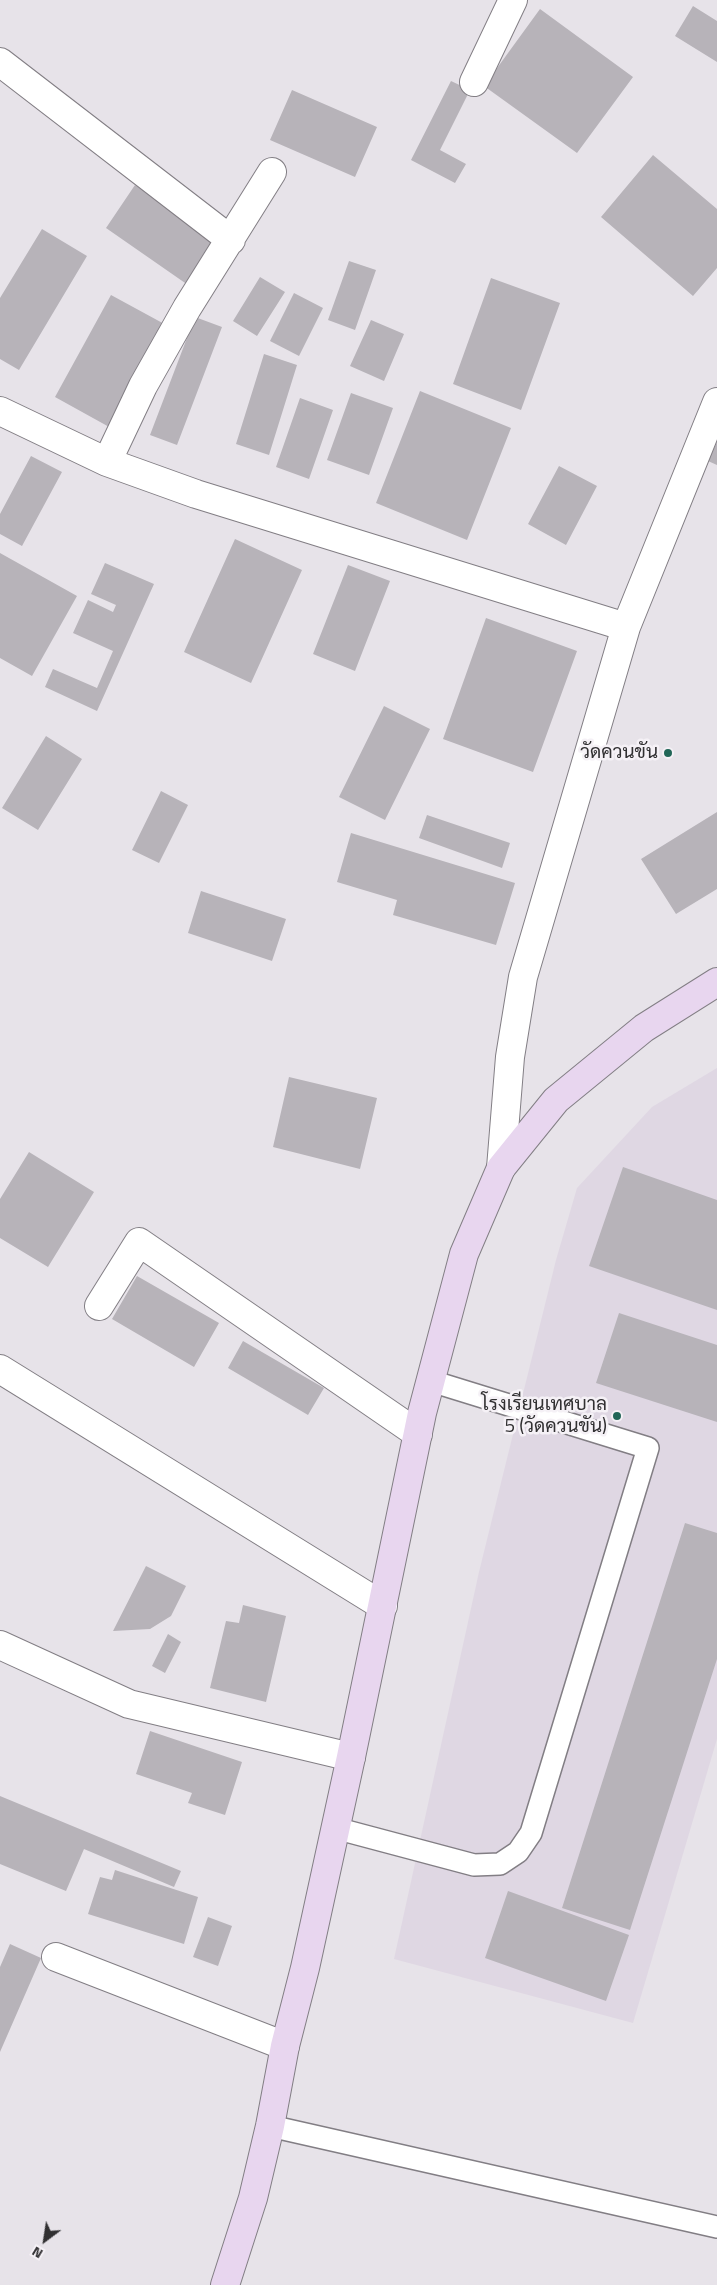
<!DOCTYPE html>
<html>
<head>
<meta charset="utf-8">
<style>
	body { margin:0 }
	#map { position:relative; width:717px; height:2285px; overflow:hidden; background:#e7e3e9; font-family:"Titillium Web",sans-serif }
	canvas { display:block }
	.north { position:absolute; left:20px; top:2215px; width:50px; height:50px; -webkit-text-stroke:4px #f5f1f6; paint-order:stroke; rotate:211deg; font-size:14px; font-weight:700; line-height:20px; text-align:center; color:#313032 }
	.north::after { content:''; display:block; margin:auto; width:18px; height:22px; background:#313032; clip-path:polygon(50% 0,100% 100%,50% 72%,0 100%) }
</style>
</head>
<body>
<div id="map">
<canvas width="717" height="2285"></canvas>
<div class="north">N</div>
</div>
<script>
const g = document.querySelector('canvas').getContext('2d');
g.lineJoin = 'round';
function fill(path, color) {
  g.fillStyle = color;
  g.fill(path, 'evenodd');
}
function toPath(rows) {
  const path = new Path2D();
  for (const r of rows) {
    path.moveTo(r[0], r[1]);
    for (let i = 2; i < r.length; i += 2) path.lineTo(r[i], r[i + 1]);
  }
  return path;
}
function strokePath(path, color, width, dash) {
  g.strokeStyle = color;
  g.lineWidth = width;
  g.lineCap = dash ? 'butt' : 'round';
  g.setLineDash(dash || []);
  g.stroke(path);
}
function write(font, color, halo, rows, align = 'center') {
  g.font = font + ' "Titillium Web",Sarabun,sans-serif';
  g.lineWidth = 5;
  g.setLineDash([]);
  g.textBaseline = 'middle';
  g.strokeStyle = halo;
  g.fillStyle = color;
  for (const [text, x, y, turn = 0] of rows) {
    g.save();
    g.translate(x, y);
    g.rotate((+turn || 0) * Math.PI / 180);
    g.textAlign = isNaN(turn) ? turn : align;
    if (halo) g.strokeText(text, 0, 0);
    g.fillText(text, 0, 0);
    g.restore();
  }
}
fill(toPath([
	[717,1068,717,1739,633,2023,394,1959,479,1572,556,1260,577,1188,652,1107]
]), '#dfd7e3');
fill(toPath([
	[693,6,717,21,717,62,675,36],
	[540,9,633,77,577,153,484,86],
	[451,81,470,90,440,150,466,164,455,183,411,160],
	[292,90,377,127,355,177,270,140],
	[653,155,717,209,717,268,693,296,601,217],
	[135,185,218,241,188,285,106,228],
	[42,229,87,256,19,370,0,359,0,298],
	[349,261,376,270,355,330,328,320],
	[260,277,285,292,257,336,233,321],
	[491,278,560,303,521,410,453,384],
	[294,293,323,308,299,356,270,341],
	[111,295,168,326,111,428,55,397],
	[195,317,222,327,177,445,150,435],
	[371,320,404,334,384,381,350,366],
	[264,354,297,365,269,455,236,444],
	[420,391,511,428,467,540,376,503],
	[351,393,393,408,369,475,327,460],
	[300,398,333,410,309,479,276,467],
	[717,442,717,465,708,461],
	[31,456,62,472,22,546,0,534,0,514],
	[559,466,597,486,566,545,528,524],
	[235,539,302,570,251,683,184,652],
	[0,553,77,596,32,676,0,658],
	[105,563,154,584,97,711,45,687,53,669,97,688,113,651,73,633,88,600,113,612,116,605,91,594],
	[348,565,390,581,355,671,313,654],
	[486,618,577,651,533,772,443,739],
	[384,706,430,729,385,820,339,797],
	[46,736,82,759,38,830,2,808],
	[161,791,188,805,159,863,132,850],
	[717,812,717,889,676,914,641,859],
	[427,815,510,843,502,868,419,838],
	[351,833,515,883,496,945,393,915,397,900,337,882],
	[201,891,286,919,272,961,188,933],
	[289,1077,377,1098,360,1169,273,1147],
	[29,1152,94,1192,48,1267,0,1238,0,1199],
	[623,1167,717,1200,717,1310,589,1266],
	[137,1276,219,1323,194,1367,112,1319],
	[619,1313,717,1345,717,1422,596,1383],
	[243,1341,324,1388,308,1415,228,1368],
	[685,1523,717,1533,717,1659,630,1930,562,1908],
	[146,1566,186,1586,171,1616,150,1629,113,1631],
	[243,1605,286,1616,266,1702,210,1688,226,1621,239,1623],
	[168,1634,181,1642,165,1673,152,1666],
	[150,1731,242,1762,225,1815,188,1803,192,1793,136,1774],
	[0,1796,181,1871,174,1887,84,1849,66,1891,0,1864],
	[115,1870,198,1897,184,1944,88,1914,100,1877,112,1880],
	[508,1891,629,1935,606,2001,485,1958],
	[208,1917,232,1926,218,1966,193,1957],
	[10,1944,41,1958,0,2052,0,1967]
]), '#b7b3b9');
const lane = toPath([
	[335,1828,474,1865,500,1864,518,1852,531,1833,648,1448,431,1381],
	[270,2126,717,2227]
]);
const street = toPath([
	[0,62,231,240],
	[474,82,513,0],
	[0,411,107,462,196,494,626,627],
	[107,462,143,386,187,308,272,172],
	[501,1168,510,1057,523,977,626,627,717,402],
	[99,1306,139,1242,418,1434],
	[0,1369,383,1606],
	[0,1645,129,1704,351,1757],
	[56,1957,285,2046]
]);
const secondary = toPath([
	[225,2285,253,2198,270,2126,285,2046,305,1968,351,1757,422,1413,464,1254,501,1168,556,1100,644,1028,717,982]
]);
strokePath(lane, '#827e84', 24);
strokePath(street, '#827e84', 30);
strokePath(secondary, '#827e84', 30);
strokePath(lane, '#fff', 21);
strokePath(street, '#fff', 28);
strokePath(secondary, '#e8d6ef', 28);
for (const [x, y, r, color] of [
	[668,753,5,"#216657"],
	[617,1416,5,"#216657"]
]) {
  const dot = new Path2D();
  dot.arc(x, y, r, 0, 2 * Math.PI);
  g.fillStyle = color;
  g.fill(dot);
  strokePath(dot, '#f5f1f6', 2);
}
write('19px', '#313032', '#f5f1f6', [
	["วัดควนขัน",658,753],
	["โรงเรียนเทศบาล",607,1405],
	["5 (วัดควนขัน)",607,1427]
], 'right');
</script>
</body>
</html>
